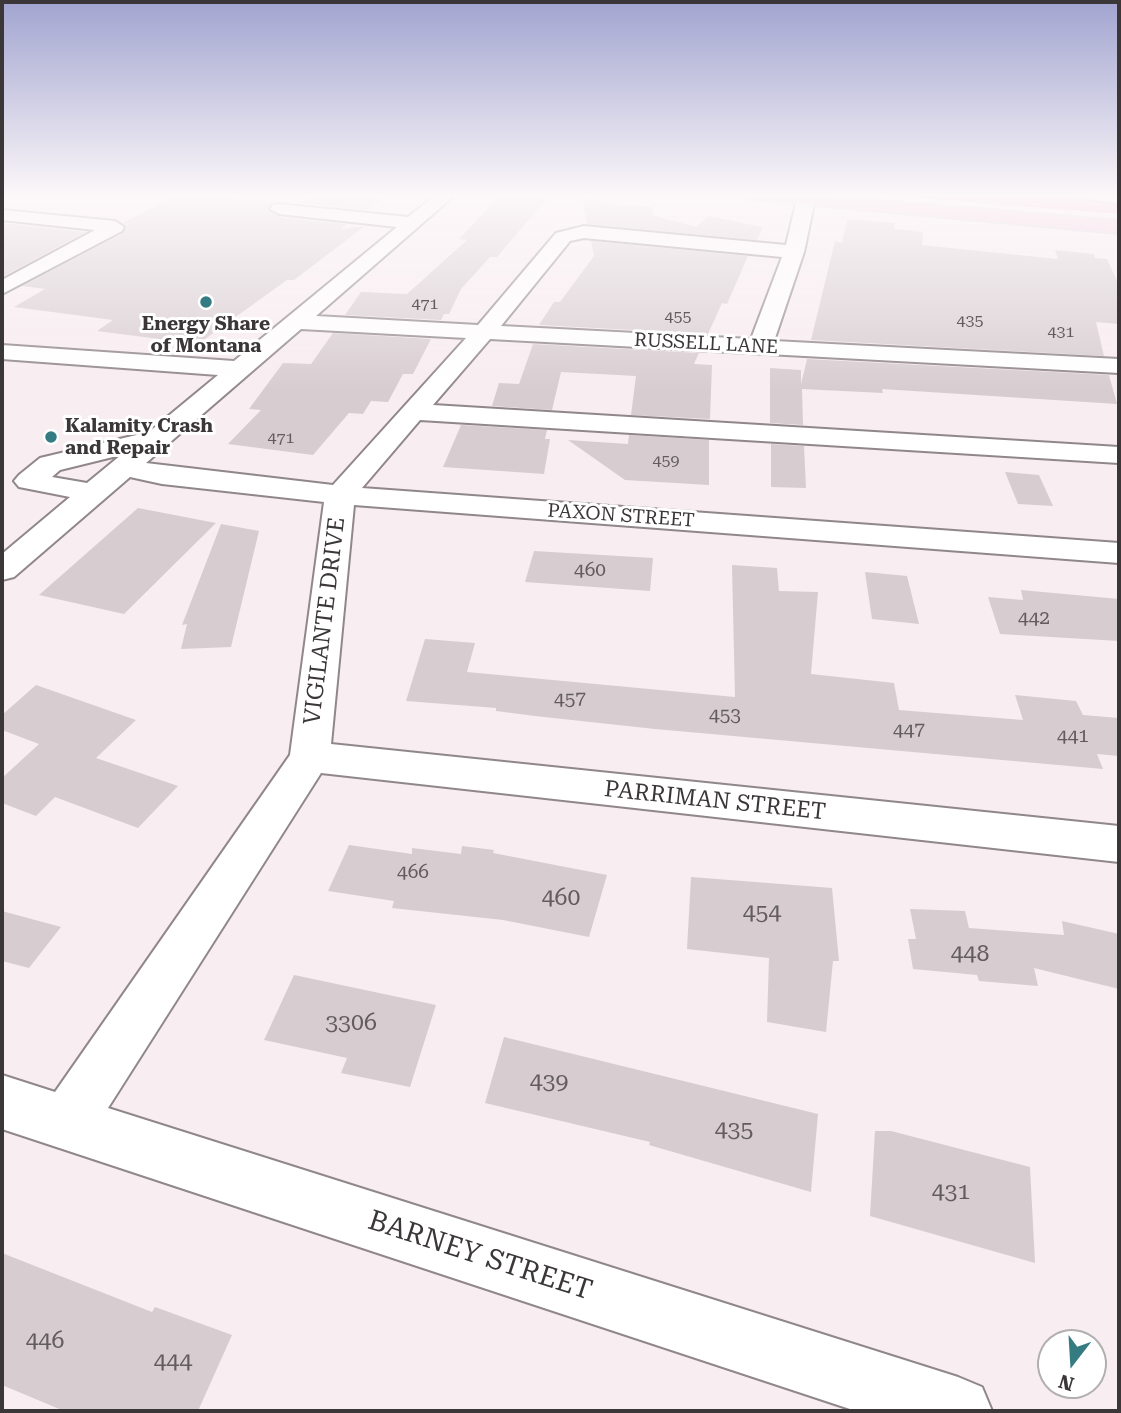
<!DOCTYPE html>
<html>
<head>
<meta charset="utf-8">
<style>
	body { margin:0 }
	#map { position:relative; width:1121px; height:1413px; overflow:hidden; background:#f8edf1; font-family:"Roboto Serif",serif }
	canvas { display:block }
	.frame { position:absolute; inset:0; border:4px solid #3b3739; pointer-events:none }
	.north { position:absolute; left:1037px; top:1329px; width:70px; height:70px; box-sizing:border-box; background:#fff; border:2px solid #b1afb0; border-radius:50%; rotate:197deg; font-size:19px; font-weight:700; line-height:28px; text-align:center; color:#3b3739 }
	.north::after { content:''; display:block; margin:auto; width:24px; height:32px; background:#347c82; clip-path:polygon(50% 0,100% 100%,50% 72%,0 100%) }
</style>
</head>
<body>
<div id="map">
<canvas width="1121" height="1413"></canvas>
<div class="frame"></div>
<div class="north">N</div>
</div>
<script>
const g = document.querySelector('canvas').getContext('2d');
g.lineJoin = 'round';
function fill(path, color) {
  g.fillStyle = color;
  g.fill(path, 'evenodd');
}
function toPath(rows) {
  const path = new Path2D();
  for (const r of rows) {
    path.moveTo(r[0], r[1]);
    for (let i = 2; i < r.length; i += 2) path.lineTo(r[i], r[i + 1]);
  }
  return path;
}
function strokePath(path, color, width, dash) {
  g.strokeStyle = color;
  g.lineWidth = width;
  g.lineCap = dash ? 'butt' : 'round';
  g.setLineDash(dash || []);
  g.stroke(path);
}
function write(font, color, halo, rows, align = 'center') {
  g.font = font + ' "Roboto Serif",serif';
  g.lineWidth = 6;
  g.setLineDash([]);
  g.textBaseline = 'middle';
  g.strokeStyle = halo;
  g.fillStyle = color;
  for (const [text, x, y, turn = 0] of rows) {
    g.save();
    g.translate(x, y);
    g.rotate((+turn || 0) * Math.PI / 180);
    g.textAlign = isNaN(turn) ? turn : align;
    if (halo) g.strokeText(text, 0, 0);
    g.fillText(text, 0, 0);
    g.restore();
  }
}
fill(toPath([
	[869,194,1119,194,1119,214]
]), '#f4accb');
fill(toPath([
	[178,194,274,202,267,210,279,217,347,224,341,229,365,226,294,280,287,280,198,344,97,331,113,320,14,307,45,289,22,286,123,233,127,226,123,223],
	[315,194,389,194,366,210,300,203],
	[521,194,551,194,497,257,490,257,461,289,449,314,444,314,441,320,345,315,361,292,407,294,467,240,459,239,498,198],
	[582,197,614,205,652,206,653,215,696,227,708,216,763,227,757,240,587,224],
	[847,219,895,223,894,229,923,232,922,245,1058,259,1055,250,1094,254,1095,258,1107,259,1119,285,1119,324,1096,322,1104,356,811,340,835,241,842,243],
	[2,223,86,232,2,277],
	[591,241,748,256,727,304,722,303,708,334,539,325,554,302,560,302,594,256],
	[333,333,431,339,413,374,403,374,388,402,371,401,363,414,349,413,313,455,228,444,261,410,249,409,283,363,311,364],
	[533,344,699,353,694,364,712,365,710,419,631,415,636,376,561,372,552,410,492,406,499,383,519,384],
	[807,359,1109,375,1117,404,882,389,883,393,802,389,803,425,770,423,770,368,801,370,801,384],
	[461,425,547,430,545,439,550,439,544,474,443,467],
	[629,435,709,440,709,485,625,480,568,440,628,444],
	[771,444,804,446,806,488,771,487],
	[1005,472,1039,475,1053,506,1018,504],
	[138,508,216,523,124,614,39,595],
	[221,524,259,531,231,647,181,649,187,624,182,625],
	[534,551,653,558,650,591,525,582],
	[732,565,777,568,779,591,818,592,811,674,894,683,899,710,1023,720,1015,695,1076,701,1083,715,1119,718,1119,756,1097,754,1103,769,655,729,535,716,496,711,496,708,406,701,425,639,475,643,467,672,735,697],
	[865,572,907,576,919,624,872,619],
	[1021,590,1119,599,1119,641,1000,634,988,597,1023,600],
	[36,685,136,720,96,758,178,786,138,828,55,797,36,816,2,803,2,778,39,744,2,730,2,715],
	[349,845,412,854,412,848,461,854,462,846,494,850,493,853,607,875,589,937,503,920,392,908,394,901,328,891],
	[691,877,832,888,839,961,833,961,826,1032,767,1022,769,958,687,949],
	[910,909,965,911,969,928,1064,935,1062,921,1119,934,1119,989,1034,968,1038,986,979,981,977,975,913,969,908,939,916,939],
	[2,911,61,927,29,968,2,961],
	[294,975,436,1005,410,1087,341,1073,347,1058,264,1040],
	[504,1037,818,1114,811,1192,649,1145,650,1142,485,1103],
	[875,1131,891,1131,1030,1167,1035,1263,870,1216],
	[2,1253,152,1312,155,1307,232,1335,198,1411,64,1411,2,1385]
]), '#d7cdd1');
const minor = toPath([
	[437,194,456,194,316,316,478,325,556,233,584,226,786,245,797,199,806,194,815,199,804,252,774,341,1119,359,1119,373,490,339,433,405,1119,447,1119,463,420,420,362,488,1119,543,1119,563,354,505,331,744,1119,826,1119,862,321,773,108,1108,958,1377,982,1387,992,1411,856,1411,2,1129,2,1075,55,1092,290,755,324,502,162,484,130,477,14,577,2,580,2,554,70,497,19,487,14,481,19,475,40,458,149,432,218,375,2,359,2,345,234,361,397,227,279,214,270,209,273,205,279,204,408,217,437,194],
	[584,238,782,257,751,339,501,326,570,241,584,238],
	[301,329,466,338,333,485,146,463,301,329],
	[121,455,87,483,52,477,60,470,121,455],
	[1081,194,1119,194,1119,204,1084,198,1081,194],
	[2,210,115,221,124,227,122,231,2,294,2,280,95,230,2,220,2,210]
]);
const major = toPath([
	[740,194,803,194,1119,221,1119,233,749,199,740,194]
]);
strokePath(minor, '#90878b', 4);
strokePath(major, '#d0cfcf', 4);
fill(minor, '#fff');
fill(major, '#f2c5d9');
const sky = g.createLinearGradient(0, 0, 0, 391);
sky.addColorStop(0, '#a1a4d0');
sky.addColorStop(0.5, '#fcf7f9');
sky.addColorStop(1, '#fcf7f900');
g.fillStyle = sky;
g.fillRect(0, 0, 1121, 391);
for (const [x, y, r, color] of [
	[206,302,7,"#347c82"],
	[51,437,7,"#347c82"]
]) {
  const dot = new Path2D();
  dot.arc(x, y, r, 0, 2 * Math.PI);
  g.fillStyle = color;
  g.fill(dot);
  strokePath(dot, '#fff', 2.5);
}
write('16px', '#625c5f', null, [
	["471",425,304],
	["455",678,317],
	["435",970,321],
	["431",1061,332],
	["471",281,438],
	["459",666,461]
]);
write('bold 19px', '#3b3739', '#fff', [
	["Energy Share",206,324],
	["of Montana",206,346],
	["Kalamity Crash",65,426,"left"],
	["and Repair",65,448,"left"]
]);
write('19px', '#3b3739', '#fff', [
	["RUSSELL LANE",706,344,3],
	["PAXON STREET",621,516,4]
]);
write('19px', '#625c5f', null, [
	["460",590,570],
	["442",1034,618],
	["457",570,699],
	["453",725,715],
	["447",909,730],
	["441",1073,736],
	["466",413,872]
]);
write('23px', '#3b3739', '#fff', [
	["VIGILANTE DRIVE",325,621,-83],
	["PARRIMAN STREET",715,801,6]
]);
write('23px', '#625c5f', null, [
	["460",561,898],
	["454",762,913],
	["448",970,954],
	["3306",351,1023],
	["439",549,1082],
	["435",734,1130],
	["431",951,1192],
	["446",45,1341],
	["444",173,1362]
]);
write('28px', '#3b3739', '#fff', [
	["BARNEY STREET",480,1256,18]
]);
</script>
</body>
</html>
